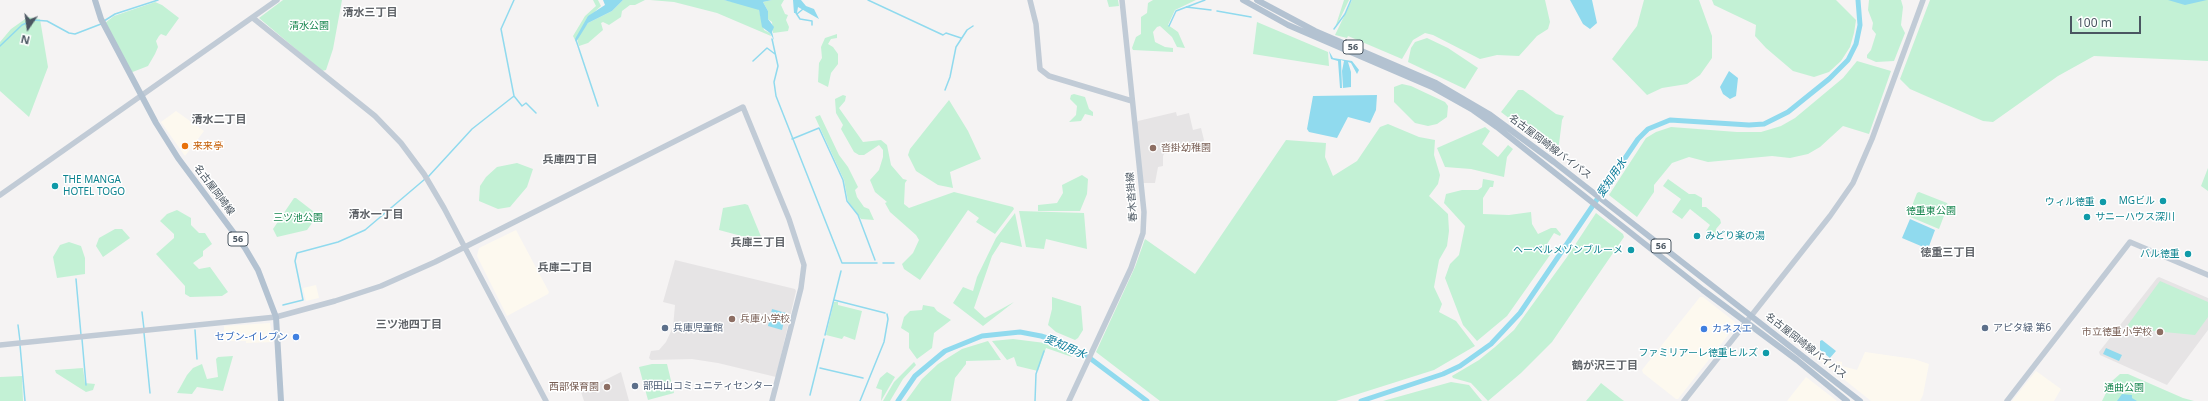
<!DOCTYPE html>
<html>
<head>
<meta charset="utf-8">
<style>
	body { margin:0 }
	#map { position:relative; width:2208px; height:401px; overflow:hidden; background:#f5f3f3; font-family:"Noto Sans",sans-serif }
	canvas { display:block }
	.north { position:absolute; left:8px; top:8px; width:40px; height:40px; -webkit-text-stroke:3px #fff; paint-order:stroke; rotate:193deg; font-size:11px; font-weight:700; line-height:16px; text-align:center; color:#4a5661 }
	.north::after { content:''; display:block; margin:auto; width:14px; height:18px; background:#4a5661; clip-path:polygon(50% 0,100% 100%,50% 72%,0 100%) }
	.scale { position:absolute; left:2070px; top:16px; width:71px; height:18px; box-sizing:border-box; border:2px solid #4a5661; border-top:0; padding-left:5px; font-size:12px; line-height:14px; white-space:nowrap; color:#4a5661; -webkit-text-stroke:3px #fff; paint-order:stroke }
</style>
</head>
<body>
<div id="map">
<canvas width="2208" height="401"></canvas>
<div class="north">N</div>
<div class="scale">100 m</div>
</div>
<script>
const g = document.querySelector('canvas').getContext('2d');
g.lineJoin = 'round';
function fill(path, color) {
  g.fillStyle = color;
  g.fill(path, 'evenodd');
}
function toPath(rows) {
  const path = new Path2D();
  for (const r of rows) {
    path.moveTo(r[0], r[1]);
    for (let i = 2; i < r.length; i += 2) path.lineTo(r[i], r[i + 1]);
  }
  return path;
}
function strokePath(path, color, width, dash) {
  g.strokeStyle = color;
  g.lineWidth = width;
  g.lineCap = dash ? 'butt' : 'round';
  g.setLineDash(dash || []);
  g.stroke(path);
}
function write(font, color, halo, rows, align = 'center') {
  g.font = font + ' "Noto Sans","Noto Sans JP",sans-serif';
  g.lineWidth = 3;
  g.setLineDash([]);
  g.textBaseline = 'middle';
  g.strokeStyle = halo;
  g.fillStyle = color;
  for (const [text, x, y, turn = 0] of rows) {
    g.save();
    g.translate(x, y);
    g.rotate((+turn || 0) * Math.PI / 180);
    g.textAlign = isNaN(turn) ? turn : align;
    if (halo) g.strokeText(text, 0, 0);
    g.fillText(text, 0, 0);
    g.restore();
  }
}
fill(toPath([
	[176,111,204,131,185,156,161,122],
	[516,230,549,292,548,294,507,316,477,256,479,248],
	[316,285,319,298,306,301,303,288],
	[1700,297,1703,297,1735,322,1736,325,1678,399,1676,399,1643,373,1642,370],
	[270,323,273,342,246,343,246,341,224,341,224,326],
	[1800,345,1818,351,1832,363,1828,367],
	[1865,352,1914,359,1929,364,1923,395,1920,401,1871,401,1831,369,1837,361,1842,362,1842,366,1857,370],
	[2036,371,2061,389,2054,401,2012,401],
	[1806,377,1837,401,1787,401]
]), '#fdf9ef');
fill(toPath([
	[1176,112,1177,116,1189,113,1193,130,1201,128,1204,140,1200,149,1192,150,1177,146,1178,143,1174,141,1168,146,1163,156,1163,166,1158,167,1155,183,1143,183,1136,124,1138,121],
	[675,260,795,289,796,291,776,377,718,363,692,359,651,360,649,358,651,351,659,350,666,342,673,327,675,305,663,302],
	[2159,277,2208,298,2208,330,2167,385,2100,355,2099,352,2157,278],
	[621,372,629,401,584,401,581,392]
]), '#e6e4e5');
fill(toPath([
	[283,0,342,0,333,49,326,70,322,71,259,18],
	[593,0,598,0,601,6,589,17,575,40,573,36,585,16,596,6],
	[623,0,645,0,635,5,630,5,622,11,621,17,609,25,603,22,601,23,603,30,588,43,579,46,577,38,588,23,612,11],
	[650,0,724,0,756,7,759,10,764,30,770,33,771,36,717,13,674,2],
	[772,0,784,0,781,5,785,14,788,15,786,20,789,27,788,31,773,33,772,22,768,19,768,11,763,2],
	[1107,0,1118,0,1119,6,1109,7],
	[1153,0,1196,0,1175,10,1168,25,1178,32,1185,48,1177,47,1172,37,1160,26,1157,27,1153,32,1155,42,1165,47,1173,48,1173,52,1133,50,1132,48,1136,37,1141,34,1141,17,1147,13,1148,3],
	[1344,0,1349,0,1336,27,1336,25],
	[1352,0,1545,0,1550,22,1548,29,1537,36,1519,56,1497,55,1480,59,1433,35,1425,33,1413,40,1402,59,1348,36,1347,38,1335,35],
	[1644,0,1699,0,1712,36,1712,58,1700,75,1687,84,1662,88,1647,95,1612,59,1637,26],
	[1712,0,1836,0,1856,20,1854,33,1850,47,1841,61,1829,72,1814,77,1793,71,1766,48,1755,36,1756,25,1714,5],
	[1869,0,1901,0,1903,7,1901,25,1905,33,1894,61,1876,62,1867,58,1867,55,1871,50,1876,34,1872,29,1873,23,1868,10],
	[1930,0,2208,0,2208,61,2094,56,2058,76,1993,122,1983,121,1910,89,1900,79],
	[155,2,162,5,179,18,166,36,161,34,159,36,156,41,158,47,155,54,148,66,130,73,105,23,114,16],
	[28,17,40,19,48,67,29,117,0,91,0,42,11,29],
	[1257,22,1328,52,1329,66,1253,54],
	[837,34,837,38,831,39,828,44,833,47,838,54,838,64,831,73,828,87,818,82,819,63,822,58,821,47,825,38],
	[1427,38,1448,48,1478,68,1465,89,1408,62,1411,48,1415,42],
	[1857,61,1891,71,1869,134,1843,126,1820,147,1808,154,1790,158,1772,156,1708,162,1689,157,1672,163,1654,185,1654,192,1637,217,1609,195,1646,138,1656,132,1671,127,1737,132,1761,132,1781,126,1795,118,1843,78],
	[1402,84,1411,86,1445,102,1448,106,1447,117,1437,124,1428,126,1415,123,1394,102,1394,87],
	[1518,90,1523,90,1556,114,1564,116,1562,120,1558,152,1555,154,1501,112],
	[1074,94,1085,97,1089,109,1093,112,1093,116,1085,114,1081,121,1069,122,1076,115,1077,106,1070,99,1071,95],
	[843,95,846,96,845,101,839,108,863,142,881,140,887,145,891,165,903,179,907,180,905,183,904,204,909,208,954,192,1013,207,1014,209,995,234,976,222,979,218,968,210,920,280,904,269,902,264,913,253,919,240,916,235,890,212,885,203,887,202,875,192,870,180,879,170,883,157,883,150,879,145,864,155,859,155,854,152,841,129,843,125,836,113,835,99],
	[949,100,968,131,981,159,950,172,953,188,938,185,916,171,908,155,910,149],
	[820,115,839,155,848,167,858,187,855,190,857,197,864,207,869,209,874,220,861,219,848,201,844,180,815,117],
	[1388,124,1419,137,1435,140,1434,155,1440,175,1438,184,1429,196,1448,214,1449,231,1447,246,1439,260,1434,287,1442,304,1439,312,1456,321,1475,346,1434,370,1336,401,1160,401,1096,352,1135,267,1145,239,1195,274,1286,140,1326,143,1325,157,1333,176,1357,161,1380,127],
	[1485,127,1490,131,1482,144,1498,157,1508,145,1513,149,1507,157,1504,177,1471,169,1445,167,1437,148],
	[517,163,533,169,527,187,510,207,498,209,479,201,480,186,486,177,497,167],
	[2208,168,2208,191,2201,186],
	[1082,175,1088,179,1087,194,1080,211,1038,211,1038,205,1057,203,1063,193,1062,185],
	[1483,179,1494,181,1493,187,1490,187,1483,198,1483,214,1509,215,1531,212,1532,224,1538,234,1551,228,1556,228,1561,234,1560,236,1554,233,1544,249,1550,255,1507,316,1477,341,1463,325,1445,278,1450,264,1459,255,1465,226,1444,203,1446,194,1462,190,1478,190,1482,187],
	[1668,179,1689,194,1695,194,1702,198,1702,207,1706,207,1720,219,1721,223,1716,229,1719,240,1706,231,1710,225,1690,209,1682,219,1672,212,1681,199,1663,186],
	[1919,192,1947,203,1948,205,1939,229,1908,216,1917,193],
	[294,198,296,198,318,215,307,230,277,237,273,229],
	[745,204,748,205,762,239,760,241,719,230,723,208],
	[177,210,191,218,191,225,199,233,205,233,212,244,203,251,203,256,193,263,199,269,210,267,228,292,222,296,190,297,185,294,185,286,156,254,174,238,174,234,160,221,167,214],
	[1019,211,1084,213,1087,249,1046,239,1044,249,1026,247],
	[1015,213,1022,247,1001,242,992,256,974,308,985,318,1014,302,983,326,953,303,963,287,973,291,977,277,996,238],
	[1596,213,1623,234,1624,237,1552,342,1521,373,1488,401,1471,383,1453,378,1452,376,1479,360,1495,347,1514,330,1567,257],
	[115,229,122,229,130,238,103,257,96,246,99,238],
	[69,242,81,246,85,258,85,274,57,278,53,257,60,245],
	[2160,281,2208,302,2208,317,2195,335,2133,329,2127,326],
	[1052,297,1081,306,1083,330,1078,338,1075,340,1056,332,1048,325,1052,309],
	[834,302,838,302,838,305,862,311,855,340,844,336,842,339,826,335],
	[923,305,934,307,937,311,951,320,934,333,932,348,917,359,909,348,909,333,901,328,904,317,910,311,922,310],
	[1013,339,1045,343,1068,352,1072,357,1046,348,1038,371,1017,366,1014,357,1007,360,992,341],
	[988,341,1001,360,966,361,966,364,955,378,951,401,906,401,922,379,938,364,962,349],
	[233,356,223,391,197,387,192,394,177,393,187,375,193,368,202,364,207,379,218,377,216,359,218,357],
	[914,362,916,365,903,379,890,401,883,401,894,382],
	[652,364,667,364,674,393,648,400,639,367],
	[83,368,85,383,95,384,93,390,86,392,56,373,55,370],
	[887,372,895,377,881,401,882,390,876,388,880,378],
	[2120,374,2128,374,2183,398,2194,401,2102,401,2112,381],
	[22,376,23,401,0,401,0,377],
	[1451,382,1469,385,1482,401,1383,401],
	[1601,383,1620,398,1624,401,1586,401]
]), '#c3f1d5');
fill(toPath([
	[603,0,623,0,612,11,588,23,576,42,575,39,588,16,605,5],
	[724,0,772,0,763,2,768,11,768,19,774,27,772,32,774,40,770,33,762,27,759,10],
	[793,0,801,0,806,6,814,9,819,19,798,7,797,13,794,13],
	[1570,0,1592,0,1597,23,1590,29,1583,24],
	[2168,0,2207,0,2185,5],
	[1329,51,1333,58,1352,61,1359,70,1357,74,1351,63,1348,62,1351,72,1351,87,1343,88,1342,71,1344,61,1341,60,1342,88,1340,88,1338,61,1331,59],
	[1729,71,1738,78,1736,96,1730,99,1723,94,1720,87],
	[1377,95,1376,110,1370,123,1348,117,1337,138,1309,132,1307,129,1313,96],
	[1910,219,1935,230,1928,249,1902,238],
	[772,309,786,313,782,330,768,326],
	[1822,340,1836,351,1830,358,1820,350,1820,341],
	[2106,348,2122,355,2119,361,2103,354],
	[2122,394,2132,395,2132,398,2137,401,2117,401]
]), '#90daee');
strokePath(toPath([
	[868,0,943,35,946,33,961,38],
	[1186,7,1211,10],
	[1217,11,1251,17],
	[796,13,800,19,812,21,812,25],
	[797,14,803,9],
	[104,21,115,14,158,0],
	[1169,26,1176,11,1205,0],
	[1334,29,1345,14,1351,0],
	[772,39,778,66,774,82,776,96,842,263,877,263],
	[576,40,598,106],
	[0,46,22,25,33,20,47,21,69,33,75,34,101,24],
	[753,61,767,48,775,54],
	[945,90,950,77,956,47,967,30,973,26],
	[514,96,522,106,526,103,536,113],
	[792,139,819,128,843,180,847,201,858,215,875,260],
	[428,177,472,129,514,96,501,29,514,0],
	[883,263,894,263],
	[76,279,81,335],
	[834,300,885,313],
	[283,305,303,300,295,261,297,253,338,242,365,230,425,179],
	[142,312,144,329],
	[18,325,20,341],
	[195,330,197,359],
	[144,333,150,393],
	[825,335,841,271],
	[82,339,86,385],
	[20,345,25,401],
	[820,368,863,378],
	[810,395,824,339],
	[860,401,884,342,888,319,887,314],
	[1035,401,1036,374,1044,351]
]), '#90daee', 1.5);
strokePath(toPath([
	[898,401,915,376,945,351,982,336,1020,332,1041,336,1063,343,1083,353,1147,401],
	[1361,401,1443,374,1460,366,1491,344,1520,313,1638,139,1648,129,1670,120,1749,125,1764,124,1788,112,1829,79,1848,60,1856,44,1860,25,1858,0]
]), '#90daee', 5);
strokePath(toPath([
	[1030,0,1036,24,1040,69,1049,76,1132,101],
	[253,18,375,116,401,143,424,174,444,208,546,401],
	[0,195,277,0],
	[0,345,276,317,335,301,381,286,435,262,743,107,789,219,804,265,801,288,772,401],
	[1069,401,1131,268,1143,233,1144,212,1122,0],
	[1684,401,1830,216,1853,183,1872,139,1923,0],
	[2007,401,2130,242,2208,275]
]), '#c1cbd6', 5.5);
strokePath(toPath([
	[95,0,101,19,156,123,178,158,245,248,258,270,276,317,281,401],
	[1243,0,1288,25,1432,87,1473,110,1497,127,1703,290,1797,360,1847,401],
	[1257,0,1315,31,1436,83,1489,114,1554,162,1860,401]
]), '#b3c2d1', 6);
for (const [x, y, r, color] of [
	[185,146,4,"#e8710a"],
	[1153,148,4,"#8d6e63"],
	[55,186,4,"#0f9aa8"],
	[2163,201,4,"#0f9aa8"],
	[2103,202,4,"#0f9aa8"],
	[2087,217,4,"#0f9aa8"],
	[1697,236,4,"#0f9aa8"],
	[1631,250,4,"#0f9aa8"],
	[2188,254,4,"#0f9aa8"],
	[732,319,4,"#8d6e63"],
	[665,328,4,"#5c6f8a"],
	[1985,328,4,"#5c6f8a"],
	[1704,329,4,"#3f7fe0"],
	[2160,332,4,"#8d6e63"],
	[296,337,4,"#3f7fe0"],
	[1766,353,4,"#0f9aa8"],
	[635,386,4,"#5c6f8a"],
	[607,387,4,"#8d6e63"]
]) {
  const dot = new Path2D();
  dot.arc(x, y, r, 0, 2 * Math.PI);
  g.fillStyle = color;
  g.fill(dot);
  strokePath(dot, '#fff', 1.5);
}
for (const [x, y, w] of [
	[1353,47,20],
	[238,239,20],
	[1661,246,20]
]) {
  const box = new Path2D();
  box.roundRect(x - w / 2, y - 7, w, 14, 3);
  g.fillStyle = '#fff';
  g.fill(box);
  strokePath(box, '#4a5661', 1);
}
write('bold 9px', '#4a5661', null, [
	["56",1353,47],
	["56",238,239],
	["56",1661,246]
]);
write('10px', '#17864f', '#fff', [
	["清水公園",309,26],
	["徳重東公園",1931,211],
	["三ツ池公園",298,218],
	["通曲公園",2124,388]
]);
write('10px', '#c56008', '#fff', [
	["来来亭",193,146]
], 'left');
write('10px', '#4a5661', '#fff', [
	["名古屋岡崎線バイパス",1550,147,37],
	["名古屋岡崎線",214,190,53],
	["春木沓掛線",1132,197,-94],
	["名古屋岡崎線バイパス",1806,346,38]
]);
write('10px', '#785e54', '#fff', [
	["沓掛幼稚園",1161,148],
	["兵庫小学校",740,319],
	["市立徳重小学校",2152,332,"right"],
	["西部保育園",599,387,"right"]
], 'left');
write('10px', '#0d838f', '#fff', [
	["THE MANGA",63,180,"left"],
	["HOTEL TOGO",63,192,"left"],
	["MGビル",2155,201],
	["ウィル徳重",2095,202],
	["サニーハウス深川",2095,217,"left"],
	["みどり楽の湯",1705,236,"left"],
	["ヘーベルメゾンブルーメ",1623,250],
	["バル徳重",2180,254],
	["ファミリアーレ徳重ヒルズ",1758,353]
], 'right');
write('10px', '#4e5e75', '#fff', [
	["兵庫児童館",673,328],
	["アピタ緑 第6",1993,328],
	["部田山コミュニティセンター",643,386]
], 'left');
write('10px', '#366cbe', '#fff', [
	["カネスエ",1712,329],
	["セブン-イレブン",288,337,"right"]
], 'left');
write('bold 11px', '#5f6368', '#fff', [
	["清水三丁目",370,13],
	["清水二丁目",219,120],
	["兵庫四丁目",570,160],
	["清水一丁目",376,215],
	["兵庫三丁目",758,243],
	["徳重三丁目",1948,253],
	["兵庫二丁目",565,268],
	["三ツ池四丁目",409,325],
	["鶴が沢三丁目",1605,366]
]);
write('italic 11px', '#0c7c9b', '#fff', [
	["愛知用水",1612,178,-56],
	["愛知用水",1065,347,24]
]);
</script>
</body>
</html>
